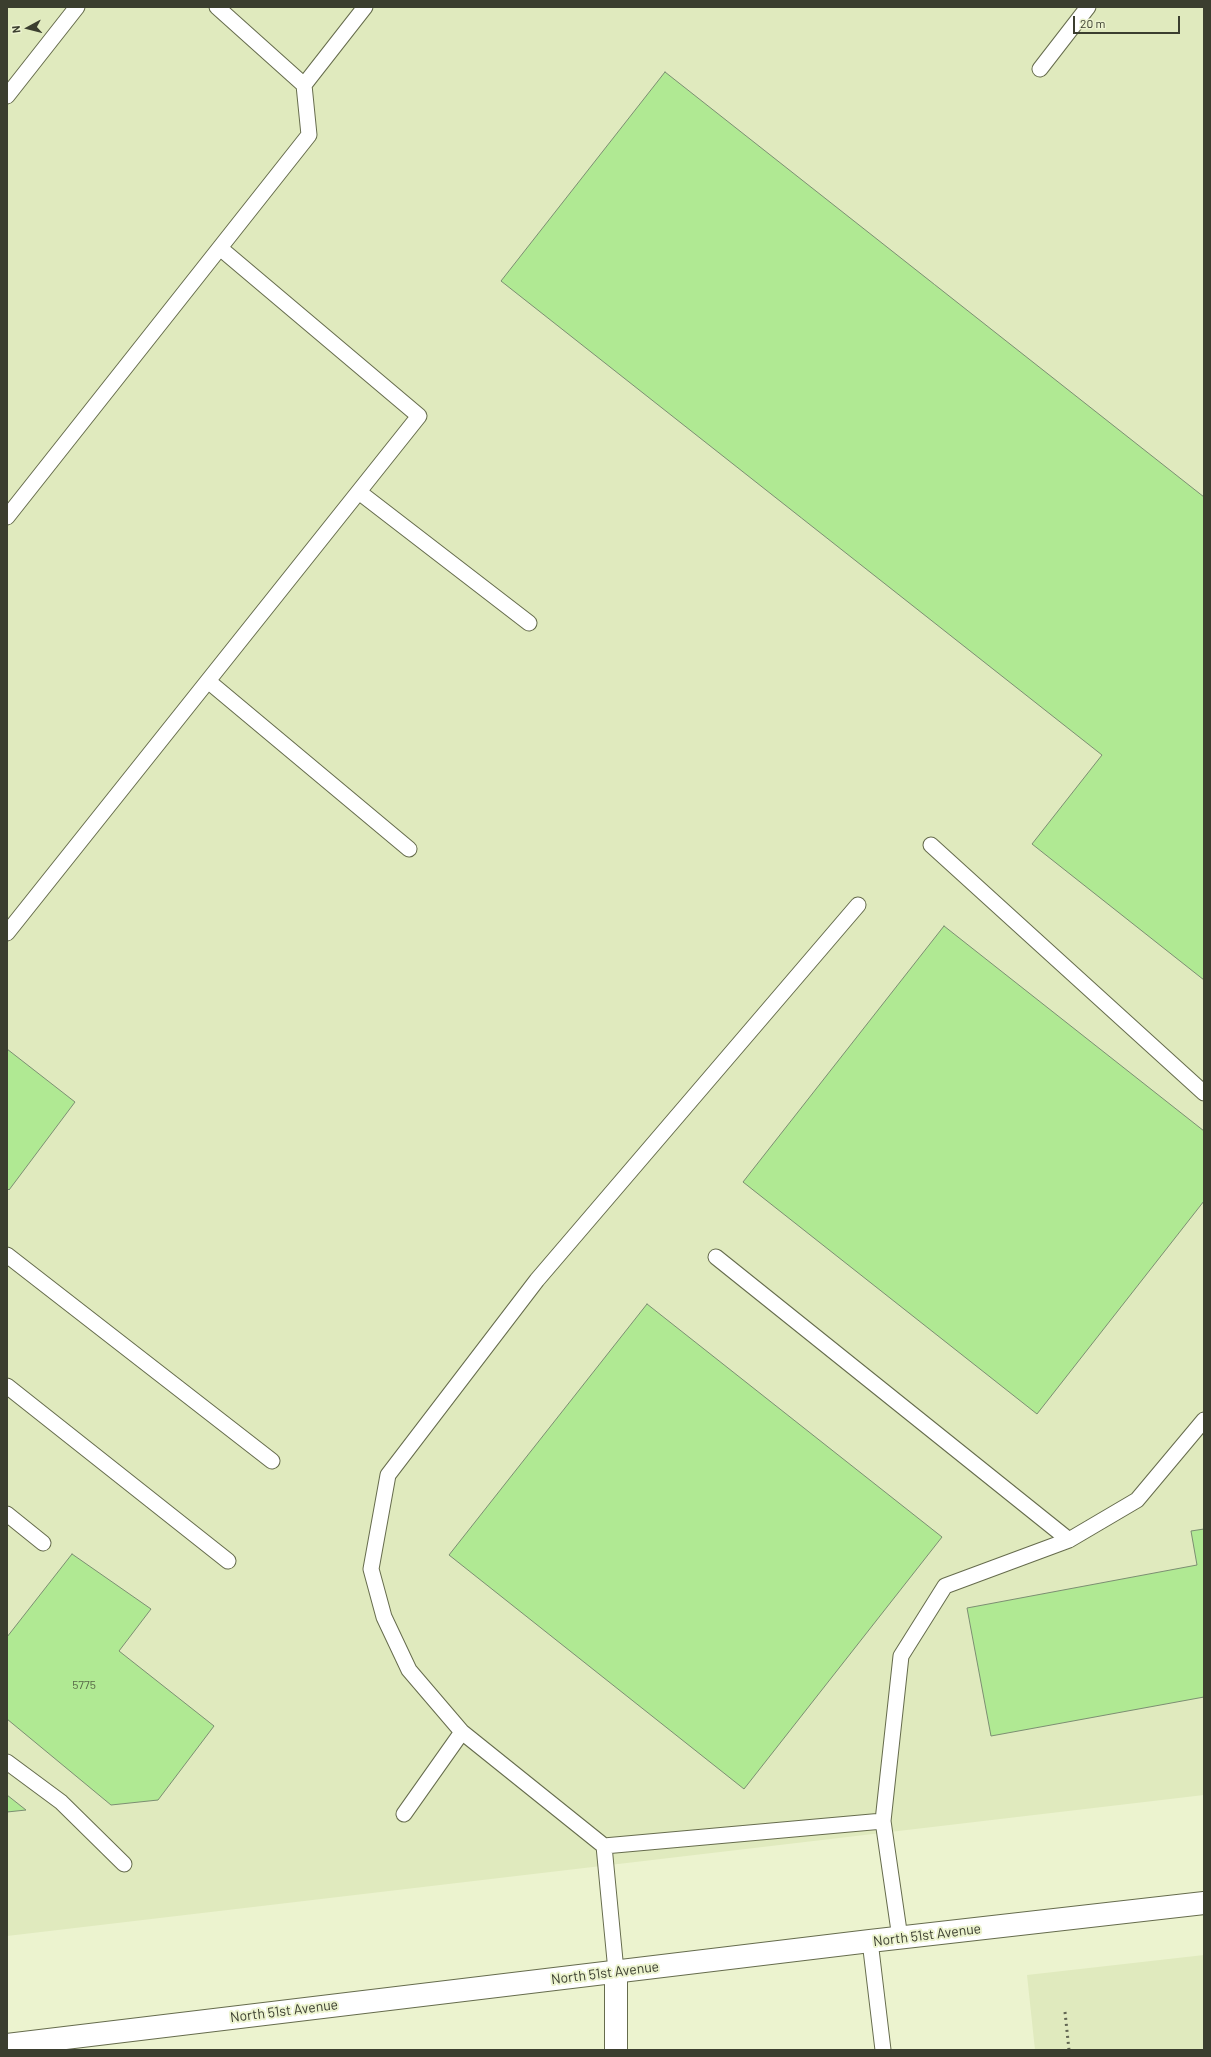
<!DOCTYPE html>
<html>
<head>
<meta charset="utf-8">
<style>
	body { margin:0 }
	#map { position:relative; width:1211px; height:2057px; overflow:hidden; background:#ecf3cf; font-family:Barlow,sans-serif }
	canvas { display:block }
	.frame { position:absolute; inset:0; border:8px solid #3b3e2f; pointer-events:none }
	.north { position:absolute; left:8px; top:8px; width:40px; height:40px; -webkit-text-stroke:3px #ecf3cf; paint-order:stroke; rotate:263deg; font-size:11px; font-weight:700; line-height:16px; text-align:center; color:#3b3e2f }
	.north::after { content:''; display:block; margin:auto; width:14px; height:18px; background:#3b3e2f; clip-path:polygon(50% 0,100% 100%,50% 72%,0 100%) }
	.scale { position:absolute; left:1073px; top:16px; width:107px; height:18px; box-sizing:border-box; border:2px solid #3b3e2f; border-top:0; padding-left:5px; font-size:12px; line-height:14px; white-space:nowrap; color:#3b3e2f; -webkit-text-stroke:3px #ecf3cf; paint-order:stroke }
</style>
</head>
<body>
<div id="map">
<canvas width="1211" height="2057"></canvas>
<div class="frame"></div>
<div class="north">N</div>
<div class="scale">20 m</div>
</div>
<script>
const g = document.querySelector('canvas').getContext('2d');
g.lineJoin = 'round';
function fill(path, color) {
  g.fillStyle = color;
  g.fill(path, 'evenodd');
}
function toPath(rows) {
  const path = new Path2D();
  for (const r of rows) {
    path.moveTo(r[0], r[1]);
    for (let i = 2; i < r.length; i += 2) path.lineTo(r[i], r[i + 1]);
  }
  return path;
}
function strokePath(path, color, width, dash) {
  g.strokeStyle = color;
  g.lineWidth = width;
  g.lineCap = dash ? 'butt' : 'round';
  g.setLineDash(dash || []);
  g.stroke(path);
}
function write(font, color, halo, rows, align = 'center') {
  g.font = font + ' Barlow,sans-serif';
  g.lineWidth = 4;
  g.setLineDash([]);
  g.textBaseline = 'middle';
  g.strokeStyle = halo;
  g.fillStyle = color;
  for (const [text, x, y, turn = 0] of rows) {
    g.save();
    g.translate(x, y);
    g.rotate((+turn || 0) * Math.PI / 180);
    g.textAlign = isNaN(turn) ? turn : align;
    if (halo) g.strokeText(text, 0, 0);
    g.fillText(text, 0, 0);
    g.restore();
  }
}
fill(toPath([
	[7,7,1204,7,1204,1795,7,1936],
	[1204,1955,1204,2050,1035,2050,1027,1975]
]), '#e0eabe');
const building = toPath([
	[665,72,1204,497,1204,980,1032,844,1102,755,501,281,665,72],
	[944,926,1204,1131,1204,1201,1037,1414,743,1182,944,926],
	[7,1049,75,1102,9,1190,7,1188,7,1049],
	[647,1304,942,1537,744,1789,449,1555,647,1304],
	[1204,1529,1204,1697,991,1736,967,1608,1197,1565,1191,1531,1204,1529],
	[72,1554,151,1609,119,1651,214,1726,158,1800,111,1805,7,1719,7,1637,72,1554],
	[7,1795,26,1810,7,1812,7,1795]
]);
fill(building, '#b0e993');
strokePath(building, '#7c8f72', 1);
const service = toPath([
	[1040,69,1088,7],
	[304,85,365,7],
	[7,96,77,7],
	[359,492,529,623],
	[7,517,309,135,304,85,217,7],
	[208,681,409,849],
	[931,845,1204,1093],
	[7,933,419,416,220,248],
	[7,1255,272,1461],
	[716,1257,1069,1540],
	[7,1386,228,1561],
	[7,1514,43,1543],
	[462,1732,409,1670,384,1617,371,1569,388,1475,537,1280,858,905],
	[7,1762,61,1802,124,1864],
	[404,1814,462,1732,604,1846,616,1971],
	[883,1821,901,1656,945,1586,1069,1540,1137,1500,1204,1420],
	[604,1846,883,1821,900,1938],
	[870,1941,883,2050]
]);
const minor = toPath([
	[616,1971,616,2050]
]);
const primary = toPath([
	[7,2045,870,1941,1204,1903]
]);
strokePath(service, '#666c4d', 17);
strokePath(minor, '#666c4d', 24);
strokePath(primary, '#666c4d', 24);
strokePath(service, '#fff', 15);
strokePath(minor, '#fff', 22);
strokePath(primary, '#fff', 22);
strokePath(toPath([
	[1065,2012,1069,2050]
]), '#616552', 3, [2, 4]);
write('12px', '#586948', null, [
	["5775",84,1685]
]);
write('14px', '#3b3e2f', '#ecf3cf', [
	["North 51st Avenue",927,1935,-7],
	["North 51st Avenue",605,1973,-7],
	["North 51st Avenue",284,2011,-7]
]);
</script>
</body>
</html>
